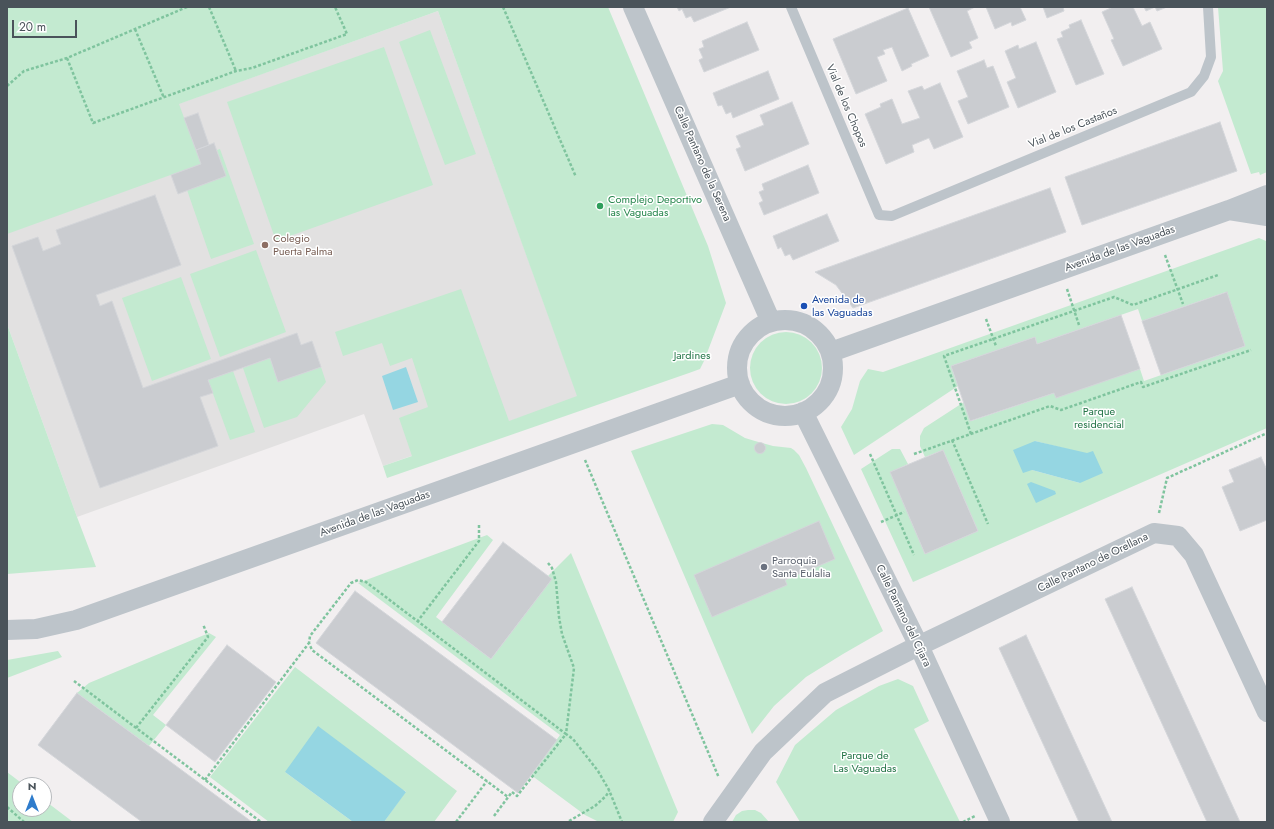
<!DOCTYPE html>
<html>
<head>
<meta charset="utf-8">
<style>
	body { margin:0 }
	#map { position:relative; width:1274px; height:829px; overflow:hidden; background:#f2eff0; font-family:Jost,sans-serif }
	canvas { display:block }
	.frame { position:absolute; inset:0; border:8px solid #4a535a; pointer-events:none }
	.north { position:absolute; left:12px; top:777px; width:40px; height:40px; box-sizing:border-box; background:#fff; border:1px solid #b7babd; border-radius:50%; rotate:0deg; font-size:11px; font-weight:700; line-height:16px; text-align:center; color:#4a535a }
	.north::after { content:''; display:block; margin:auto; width:14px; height:18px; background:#2f7ccc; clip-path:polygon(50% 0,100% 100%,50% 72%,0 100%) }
	.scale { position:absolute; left:12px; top:20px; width:65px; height:18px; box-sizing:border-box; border:2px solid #4a535a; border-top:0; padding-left:5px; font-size:12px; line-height:14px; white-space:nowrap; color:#4a535a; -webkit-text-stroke:3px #fff; paint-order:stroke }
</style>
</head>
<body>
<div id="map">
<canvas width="1274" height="829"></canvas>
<div class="frame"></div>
<div class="north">N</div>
<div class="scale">20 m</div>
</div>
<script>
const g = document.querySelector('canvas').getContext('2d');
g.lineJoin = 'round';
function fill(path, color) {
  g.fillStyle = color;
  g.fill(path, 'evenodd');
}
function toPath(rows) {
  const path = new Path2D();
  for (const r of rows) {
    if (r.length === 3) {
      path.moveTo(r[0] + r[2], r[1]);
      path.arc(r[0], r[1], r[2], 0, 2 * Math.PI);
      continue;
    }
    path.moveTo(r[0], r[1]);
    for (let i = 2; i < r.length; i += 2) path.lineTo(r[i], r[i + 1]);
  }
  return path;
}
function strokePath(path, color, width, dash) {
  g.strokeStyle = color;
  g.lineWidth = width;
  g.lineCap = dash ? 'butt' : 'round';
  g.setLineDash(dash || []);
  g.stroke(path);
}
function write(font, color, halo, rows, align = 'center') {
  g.font = font + ' Jost,sans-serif';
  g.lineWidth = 3;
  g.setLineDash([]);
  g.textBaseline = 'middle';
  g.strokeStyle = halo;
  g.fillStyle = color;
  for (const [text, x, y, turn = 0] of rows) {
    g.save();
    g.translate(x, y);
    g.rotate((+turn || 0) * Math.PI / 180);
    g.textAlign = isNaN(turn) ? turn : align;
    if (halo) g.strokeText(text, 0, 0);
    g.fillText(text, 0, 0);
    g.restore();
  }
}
fill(toPath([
	[438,11,578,397,383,466,364,414,77,517,7,324,7,165]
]), '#e2e1e1');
fill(toPath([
	[7,7,608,7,708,246,726,303,704,361,700,369,689,373,387,478,383,466,412,456,399,418,428,407,412,358,390,366,382,343,343,356,335,332,461,289,509,421,577,396,438,11,179,104,201,164,7,234],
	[1218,7,1267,7,1267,172,1260,175,1259,172,1251,174,1218,81,1223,71],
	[430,30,476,154,445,165,399,42],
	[384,47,433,185,276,241,227,102],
	[220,149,254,244,211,259,187,190,226,176,217,150],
	[1259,238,1266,241,1267,247,1267,428,913,582,861,469,892,449,900,449,908,464,891,472,925,554,978,531,943,450,925,457,920,446,920,436,924,428,964,402,971,421,1054,393,1140,369,1144,381,1245,346,1226,292,1142,321,1138,309,1037,344,1035,337,951,366,958,386,854,455,841,427,852,409,860,381,868,369,883,372],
	[1035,441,1087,454,1080,483,1032,470],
	[256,250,286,332,220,357,190,274],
	[181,277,211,359,152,381,122,298],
	[7,324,77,517,96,567,7,574],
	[786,368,36],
	[270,358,278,382,321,367,326,382,297,417,264,428,243,368],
	[233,371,255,432,230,440,208,380],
	[712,424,723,425,745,438,755,441,773,446,791,448,794,450,799,455,806,468,883,631,843,654,806,677,774,706,752,734,631,451],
	[487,535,493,540,436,617,491,659,551,580,548,576,571,553,678,812,673,822,599,822,585,815,531,775,560,735,358,583],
	[209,633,216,637,153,715,166,725,149,746,77,693,89,683],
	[58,651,62,657,7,678,7,660],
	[295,667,457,791,434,822,384,822,406,791,285,772,353,822,269,822,210,777],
	[898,679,913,686,929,721,914,729,960,822,800,822,776,782,795,745,836,710,879,686],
	[7,772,24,785,20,785,20,809,44,809,44,800,73,822,7,822],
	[748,810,755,810,761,813,769,822,732,822,736,815,742,811]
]), '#c3ead0');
fill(toPath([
	[406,367,418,402,393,410,382,376],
	[1035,441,1087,453,1093,451,1103,473,1080,483,1032,470,1023,473,1013,450],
	[1031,482,1055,491,1056,494,1036,503,1027,484],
	[318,726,406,792,384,822,353,822,285,772]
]), '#95d6e2');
const building = toPath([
	[677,7,731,7,694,22,691,16,686,18,682,9,679,11,677,7],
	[929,7,975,7,967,11,978,38,969,42,972,48,951,57,929,7],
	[986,7,1020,7,1026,20,1012,26,1011,22,995,29,986,7],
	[1043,7,1063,7,1064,11,1047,18,1043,7],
	[1113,7,1133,7,1142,26,1150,22,1162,49,1123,66,1111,40,1114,39,1102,12,1113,7],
	[1144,7,1155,7,1146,11,1144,7],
	[1155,7,1167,7,1157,11,1155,7],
	[908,8,929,56,911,64,912,66,902,71,892,47,883,50,885,54,877,57,887,81,856,94,833,39,908,8],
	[1081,20,1104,74,1076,85,1057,39,1063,37,1061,32,1070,28,1069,25,1081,20],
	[747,22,759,50,704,72,699,60,703,58,699,49,704,47,702,41,747,22],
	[1036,42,1056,92,1018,108,1007,82,1016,78,1005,51,1018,45,1019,49,1036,42],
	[984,60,987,68,993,66,1009,107,968,124,958,101,968,97,957,71,984,60],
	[768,71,779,99,733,118,731,112,726,114,722,105,718,106,713,93,768,71],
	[940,83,963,137,934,149,929,138,912,145,914,152,886,164,865,114,881,107,880,104,892,99,902,124,920,118,908,91,922,86,924,90,940,83],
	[792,102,809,144,745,171,736,149,741,147,736,136,764,125,760,115,792,102],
	[198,113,209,145,196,150,184,118,198,113],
	[1220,122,1237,171,1082,225,1065,177,1220,122],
	[214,143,226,176,178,194,171,175,201,164,196,150,214,143],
	[808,165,819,193,764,215,759,203,763,201,759,192,764,190,762,184,808,165],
	[1050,188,1066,232,853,308,836,285,815,272,1050,188],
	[155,195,181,265,96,295,100,306,112,301,143,388,297,333,301,345,312,341,321,367,278,382,270,358,208,380,213,393,200,397,218,446,100,488,12,246,38,237,43,251,61,244,56,230,155,195],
	[827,214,839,241,793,260,790,254,785,256,781,247,778,249,773,236,827,214],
	[1227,292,1245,346,1161,375,1142,321,1227,292],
	[1121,315,1140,369,1056,398,1054,393,970,421,951,366,1035,337,1037,344,1121,315],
	[760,448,5.5],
	[943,450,978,531,925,554,890,472,943,450],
	[1261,457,1267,470,1267,520,1240,531,1222,487,1234,482,1229,470,1261,457],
	[819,521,835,559,785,580,787,585,712,617,694,575,819,521],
	[503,542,552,579,491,659,442,622,503,542],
	[1132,587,1240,822,1207,822,1105,599,1132,587],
	[355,591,557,740,518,793,316,643,355,591],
	[1026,635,1112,822,1079,822,999,648,1026,635],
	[227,645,276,682,215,762,166,725,227,645],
	[77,693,149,746,252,822,142,822,38,745,77,693]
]);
fill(building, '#caccd0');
strokePath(building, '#d4d6da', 1);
strokePath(toPath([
	[209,7,236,71],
	[503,7,576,177],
	[135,29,164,98],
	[67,58,93,123,236,71,252,68,347,34,335,7],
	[7,86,24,71,67,58,187,7],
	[1165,255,1183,304],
	[1067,289,1079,325],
	[986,319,996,346],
	[971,434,944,356,1114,297,1133,305,1218,275],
	[952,440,988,524],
	[870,454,914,555],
	[914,454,1050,406,1061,410,1141,382,1143,387,1251,350],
	[585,460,719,778],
	[1159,513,1167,478,1267,433],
	[881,522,904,512],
	[548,563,552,568,556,582,559,617,562,634,574,668,566,734,573,739,598,771,609,790,622,822],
	[417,622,479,541,479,524],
	[74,681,261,822],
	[136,728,208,637,203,624],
	[205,780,309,643],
	[7,807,24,822],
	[494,816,512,792,517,796,566,734,366,582,358,580,351,583,310,636,309,643,312,650,508,797],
	[569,821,595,806,606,796,609,791],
	[456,822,487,781],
	[963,822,975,816]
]), '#7fc49e', 2.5, [3, 2]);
strokePath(toPath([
	[791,7,879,215,892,216,1191,92,1204,76,1211,57,1208,7]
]), '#bdc4ca', 10);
strokePath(toPath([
	[633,7,771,322],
	[1229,210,1267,216],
	[785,368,48],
	[831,352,1229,210,1267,195],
	[803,412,919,646,1000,822],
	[7,630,36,629,76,620,740,384],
	[713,822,763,752,825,693,912,649,1154,533,1178,536,1194,555,1267,712]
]), '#bdc4ca', 20);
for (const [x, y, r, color] of [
	[600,206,4,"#2e9e5b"],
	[265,245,4,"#8d6e63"],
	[804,306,4,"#1a4fb4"],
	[764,567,4,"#6b7280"]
]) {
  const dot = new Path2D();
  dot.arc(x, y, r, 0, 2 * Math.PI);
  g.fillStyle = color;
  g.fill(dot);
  strokePath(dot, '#fff', 1.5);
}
write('11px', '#4a535a', '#fff', [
	["Vial de los Chopos",846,106,67],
	["Vial de los Castaños",1073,128,-22],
	["Calle Pantano de la Serena",702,164,66],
	["Avenida de las Vaguadas",1120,249,-20],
	["Avenida de las Vaguadas",375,514,-20],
	["Calle Pantano de Orellana",1093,563,-26],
	["Calle Pantano del Cíjara",903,616,64]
]);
write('11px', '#27864d', '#fff', [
	["Complejo Deportivo",608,200],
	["las Vaguadas",608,213]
], 'left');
write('11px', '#785e54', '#fff', [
	["Colegio",273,239],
	["Puerta Palma",273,252]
], 'left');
write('11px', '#164399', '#fff', [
	["Avenida de",812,300],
	["las Vaguadas",812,313]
], 'left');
write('11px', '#227446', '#fff', [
	["Jardines",692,356],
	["Parque",1099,412],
	["residencial",1099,425],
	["Parque de",865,756],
	["Las Vaguadas",865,769]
]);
write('11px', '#5b616d', '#fff', [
	["Parroquia",772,561],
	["Santa Eulalia",772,574]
], 'left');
</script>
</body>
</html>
